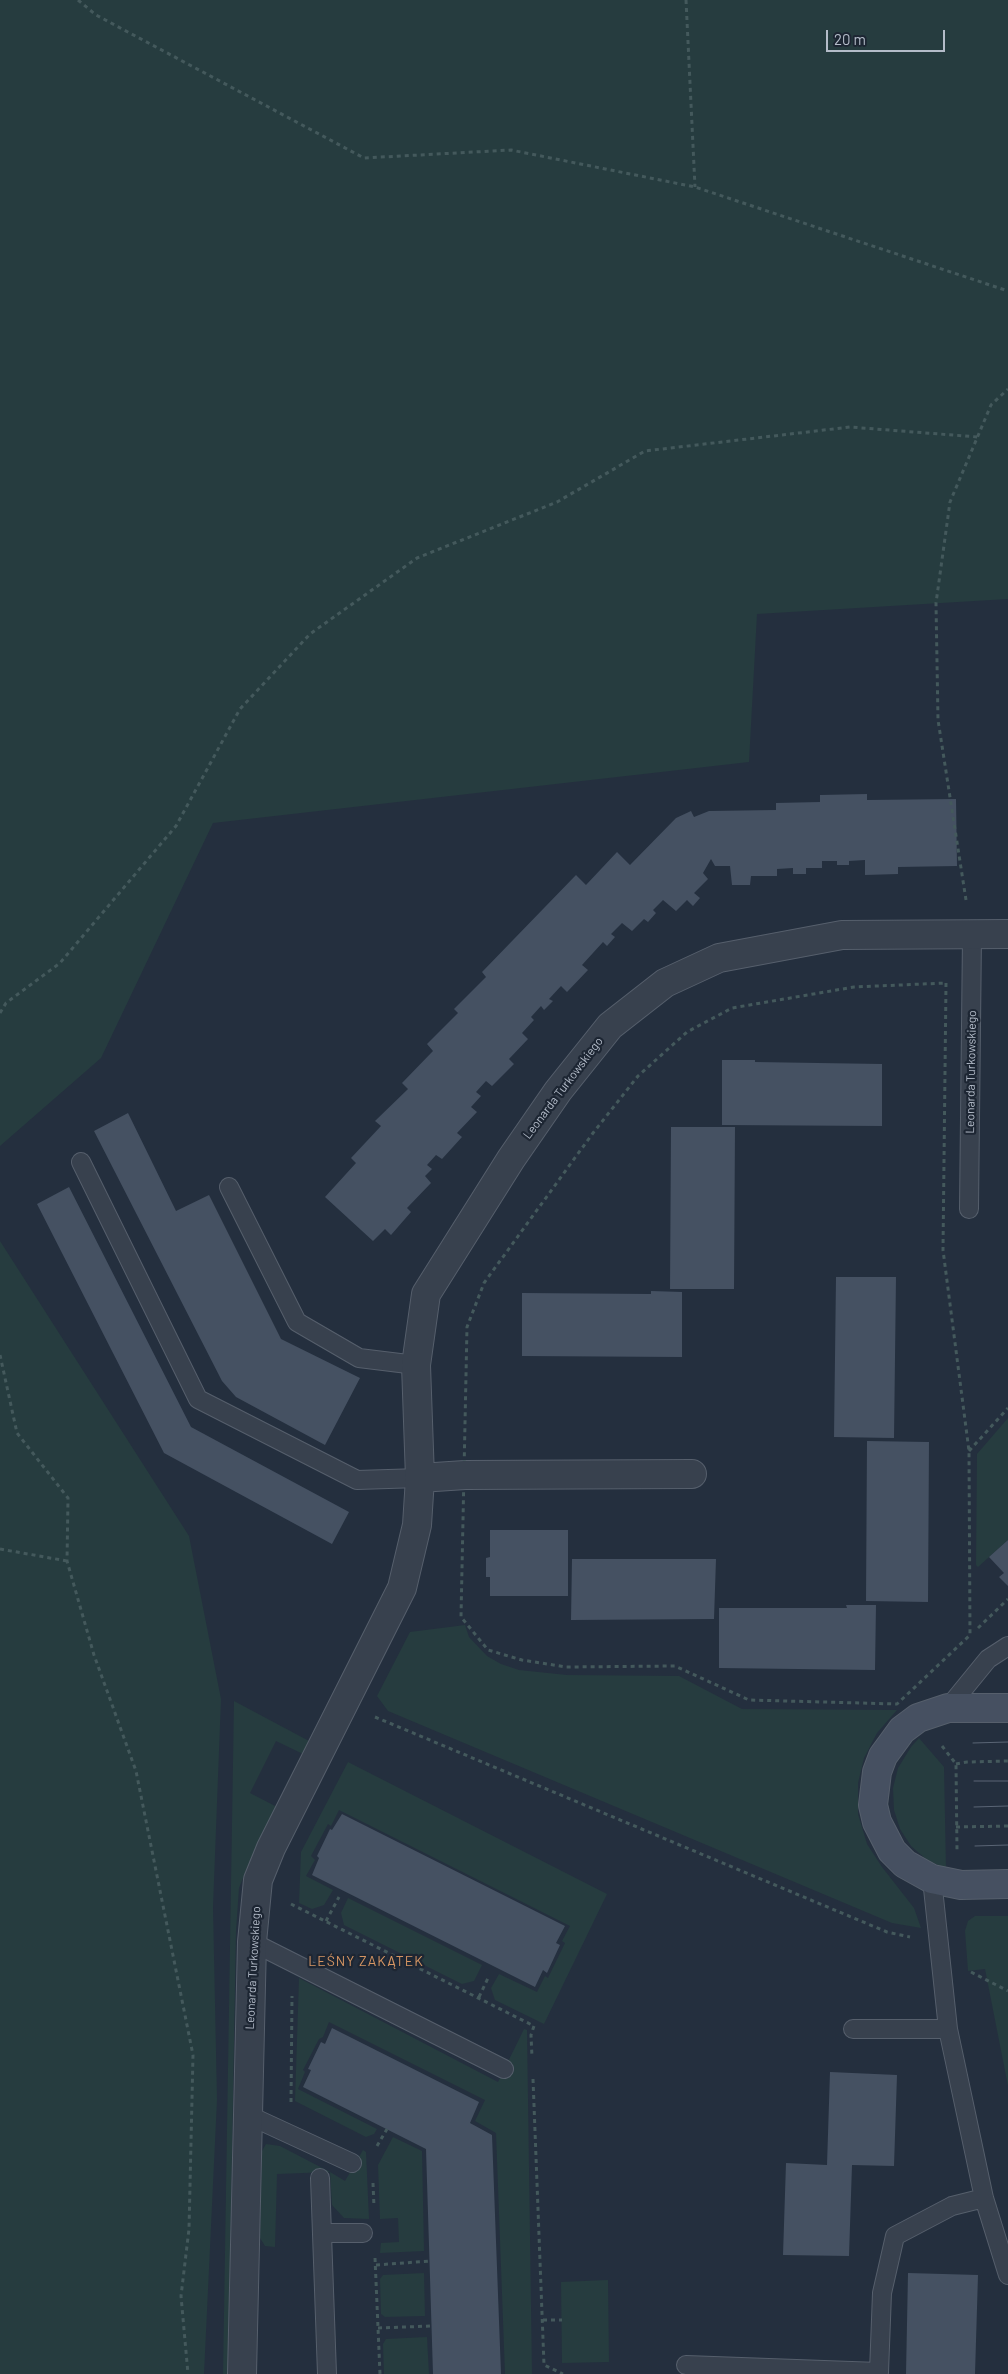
<!DOCTYPE html>
<html>
<head>
<meta charset="utf-8">
<style>
	body { margin:0 }
	#map { position:relative; width:1008px; height:2374px; overflow:hidden; background:#242f3e; font-family:Barlow,sans-serif }
	canvas { display:block }
	.scale { position:absolute; left:826px; top:30px; width:119px; height:22px; box-sizing:border-box; border:2px solid #b4bcc9; border-top:0; padding-left:6px; font-size:15px; line-height:18px; white-space:nowrap; color:#b4bcc9; -webkit-text-stroke:4px #1d2633; paint-order:stroke }
</style>
</head>
<body>
<div id="map">
<canvas width="1008" height="2374"></canvas>
<div class="scale">20 m</div>
</div>
<script>
const g = document.querySelector('canvas').getContext('2d');
g.lineJoin = 'round';
function fill(path, color) {
  g.fillStyle = color;
  g.fill(path, 'evenodd');
}
function toPath(rows) {
  const path = new Path2D();
  for (const r of rows) {
    path.moveTo(r[0], r[1]);
    for (let i = 2; i < r.length; i += 2) path.lineTo(r[i], r[i + 1]);
  }
  return path;
}
function strokePath(path, color, width, dash) {
  g.strokeStyle = color;
  g.lineWidth = width;
  g.lineCap = dash ? 'butt' : 'round';
  g.setLineDash(dash || []);
  g.stroke(path);
}
function write(font, color, halo, rows, align = 'center') {
  g.font = font + ' Barlow,sans-serif';
  g.lineWidth = 4.5;
  g.setLineDash([]);
  g.textBaseline = 'middle';
  g.strokeStyle = halo;
  g.fillStyle = color;
  for (const [text, x, y, turn = 0] of rows) {
    g.save();
    g.translate(x, y);
    g.rotate((+turn || 0) * Math.PI / 180);
    g.textAlign = isNaN(turn) ? turn : align;
    if (halo) g.strokeText(text, 0, 0);
    g.fillText(text, 0, 0);
    g.restore();
  }
}
fill(toPath([
	[0,0,1008,0,1008,599,757,614,749,762,213,823,101,1058,0,1146],
	[0,1241,189,1536,221,1699,213,1907,217,2100,204,2374,0,2374],
	[1008,1418,1008,1540,978,1567,976,1565,977,1454],
	[465,1625,469,1637,487,1656,501,1664,519,1670,567,1675,679,1676,742,1709,897,1710,877,1733,864,1758,858,1783,858,1814,867,1844,882,1867,914,1908,921,1928,892,1923,388,1711,377,1696,410,1632],
	[234,1701,309,1741,303,1754,276,1741,250,1793,277,1807,250,1861,239,1888,236,1931,228,2374,223,2374],
	[919,1738,944,1767,946,1869,926,1859,911,1846,900,1829,894,1810,893,1788,898,1768,911,1747],
	[348,1762,607,1894,544,2024,495,2000,491,1988,499,1974,537,1992,545,1976,548,1978,565,1943,562,1941,570,1926,339,1810,331,1826,328,1824,311,1856,315,1860,306,1876,333,1890,324,1905,312,1909,299,1903,301,1852],
	[348,1898,482,1965,474,1981,462,1984,344,1925,341,1913],
	[975,1916,1008,1916,1008,2086,985,1969,968,1971,965,1931,968,1921],
	[299,1978,498,2082,524,2029,527,2030,532,2374,505,2374,496,2133,475,2121,485,2100,329,2022,323,2037,319,2039,303,2070,305,2072,298,2089,377,2129,374,2134,366,2137,295,2101],
	[393,2137,422,2151,424,2251,380,2253,381,2243,399,2242,398,2218,380,2219,378,2165],
	[266,2144,280,2146,330,2172,345,2181,363,2150,366,2152,369,2219,344,2218,332,2205,330,2172,277,2174,275,2247,265,2246,260,2238,262,2151],
	[424,2273,425,2316,385,2317,381,2314,380,2279,383,2275],
	[608,2280,609,2362,562,2363,561,2282],
	[427,2337,429,2374,384,2374,383,2344,386,2339]
]), '#263c3f');
fill(toPath([
	[867,794,867,800,956,799,957,866,898,867,898,874,865,875,865,860,849,861,849,865,837,865,837,861,822,861,822,868,806,868,806,874,793,874,793,868,777,869,777,876,751,876,750,885,732,885,730,866,715,866,711,859,703,873,708,879,694,893,700,898,693,906,687,900,676,911,663,900,653,910,656,913,648,922,644,919,632,931,622,923,611,934,615,937,607,946,603,942,582,965,588,970,567,992,561,986,549,999,553,1001,544,1010,541,1006,531,1017,534,1020,522,1033,528,1039,509,1059,514,1064,492,1086,486,1081,476,1092,481,1096,471,1107,477,1112,457,1133,462,1137,442,1159,436,1155,427,1165,432,1169,425,1176,431,1183,407,1208,411,1212,391,1235,385,1229,373,1241,325,1197,356,1163,351,1158,381,1126,375,1121,408,1089,402,1083,433,1051,427,1044,458,1013,454,1009,486,977,482,972,576,875,586,885,617,852,630,865,676,818,691,811,694,817,709,811,776,810,776,803,820,802,820,795],
	[722,1060,755,1060,755,1062,882,1064,882,1126,722,1125],
	[128,1113,176,1211,209,1195,281,1339,360,1378,325,1445,236,1397,222,1381,94,1131],
	[671,1127,735,1127,734,1289,670,1289],
	[69,1187,191,1427,349,1512,332,1544,164,1453,37,1204],
	[836,1277,896,1277,894,1438,834,1437],
	[651,1291,682,1292,682,1357,522,1356,522,1293,651,1294],
	[867,1441,929,1442,928,1602,866,1601],
	[490,1530,568,1530,568,1596,490,1596,490,1577,486,1577,486,1558,490,1557],
	[1008,1540,1008,1586,999,1577,1004,1573,989,1557],
	[572,1559,716,1559,714,1619,571,1620],
	[846,1605,876,1605,875,1670,719,1668,719,1608,847,1608],
	[342,1814,565,1926,556,1943,560,1945,547,1973,543,1970,535,1987,312,1875,319,1858,317,1856,330,1829,332,1830],
	[332,2028,479,2102,470,2123,492,2135,501,2374,433,2374,426,2149,303,2087,311,2070,308,2069,321,2042,325,2044],
	[830,2072,897,2075,894,2166,852,2165,849,2256,783,2255,786,2163,827,2165],
	[908,2273,978,2275,975,2374,906,2374]
]), '#455162');
const lane = toPath([
	[81,1162,198,1399,357,1480,420,1478],
	[229,1187,297,1322,359,1358,416,1365],
	[969,1209,972,935],
	[948,1708,988,1659,1008,1646],
	[932,1879,948,2029,984,2198,1008,2275],
	[252,1942,504,2069],
	[853,2029,948,2029],
	[248,2115,352,2163],
	[320,2178,327,2374],
	[322,2233,363,2233],
	[686,2365,879,2372,882,2293,895,2236,952,2206,984,2198]
]);
const street = toPath([
	[420,1478,465,1475,692,1474],
	[242,2374,252,1942,258,1880,271,1848,402,1588,417,1525,420,1478,416,1365,426,1294,511,1159,558,1091,610,1026,665,983,719,958,842,935,1008,934]
]);
const secondary = toPath([
	[1008,1708,948,1708,918,1718,902,1730,883,1756,877,1772,873,1805,877,1822,892,1851,905,1864,932,1879,961,1885,1008,1884]
]);
strokePath(lane, '#565f6c', 20);
strokePath(street, '#565f6c', 30);
strokePath(secondary, '#565f6c', 30);
strokePath(toPath([
	[78,0,96,15,364,158,511,150,695,187,1008,291],
	[686,0,695,187],
	[966,900,938,720,936,603,950,502,991,405,1008,389],
	[946,983,943,1250,969,1451,970,1635,897,1704,749,1700,675,1666,566,1667,522,1660,488,1650,461,1617,467,1327,484,1283,593,1133,638,1076,687,1032,732,1008,854,987,946,983],
	[0,1013,6,1003,60,963,176,826,240,709,310,634,417,558,557,502,645,451,850,427,978,437],
	[0,1355,17,1433,68,1498,67,1561,94,1655,136,1771,193,2055,189,2229,181,2296,188,2374],
	[969,1451,1008,1408],
	[0,1549,67,1561],
	[978,1628,1008,1599],
	[375,1717,887,1932,910,1937],
	[942,1746,956,1764,957,1850],
	[956,1764,967,1762,1008,1761],
	[956,1827,1008,1826],
	[291,1904,534,2026,531,2035,532,2057],
	[326,1921,339,1897],
	[971,1972,1008,1991],
	[479,1997,489,1976],
	[533,2079,544,2365,563,2374],
	[291,2102,292,1996],
	[377,2146,387,2129],
	[373,2183,374,2207],
	[375,2258,380,2374],
	[376,2265,430,2261],
	[543,2320,562,2320],
	[378,2328,432,2326]
]), '#44595c', 3, [4, 4]);
strokePath(lane, '#38414e', 18);
strokePath(street, '#38414e', 28);
strokePath(secondary, '#465061', 28);
strokePath(toPath([
	[973,1743,1008,1742],
	[974,1781,1008,1781],
	[974,1807,1008,1806],
	[975,1846,1008,1845]
]), '#5a6575', 1);
write('12px', '#b4bcc9', '#1d2633', [
	["Leonarda Turkowskiego",971,1072,-89],
	["Leonarda Turkowskiego",563,1088,-53],
	["Leonarda Turkowskiego",253,1968,-87]
]);
g.letterSpacing = '1px';
write('14px', '#d59563', '#1d2633', [
	["LEŚNY ZAKĄTEK",366,1961]
]);
g.letterSpacing = '0px';
</script>
</body>
</html>
